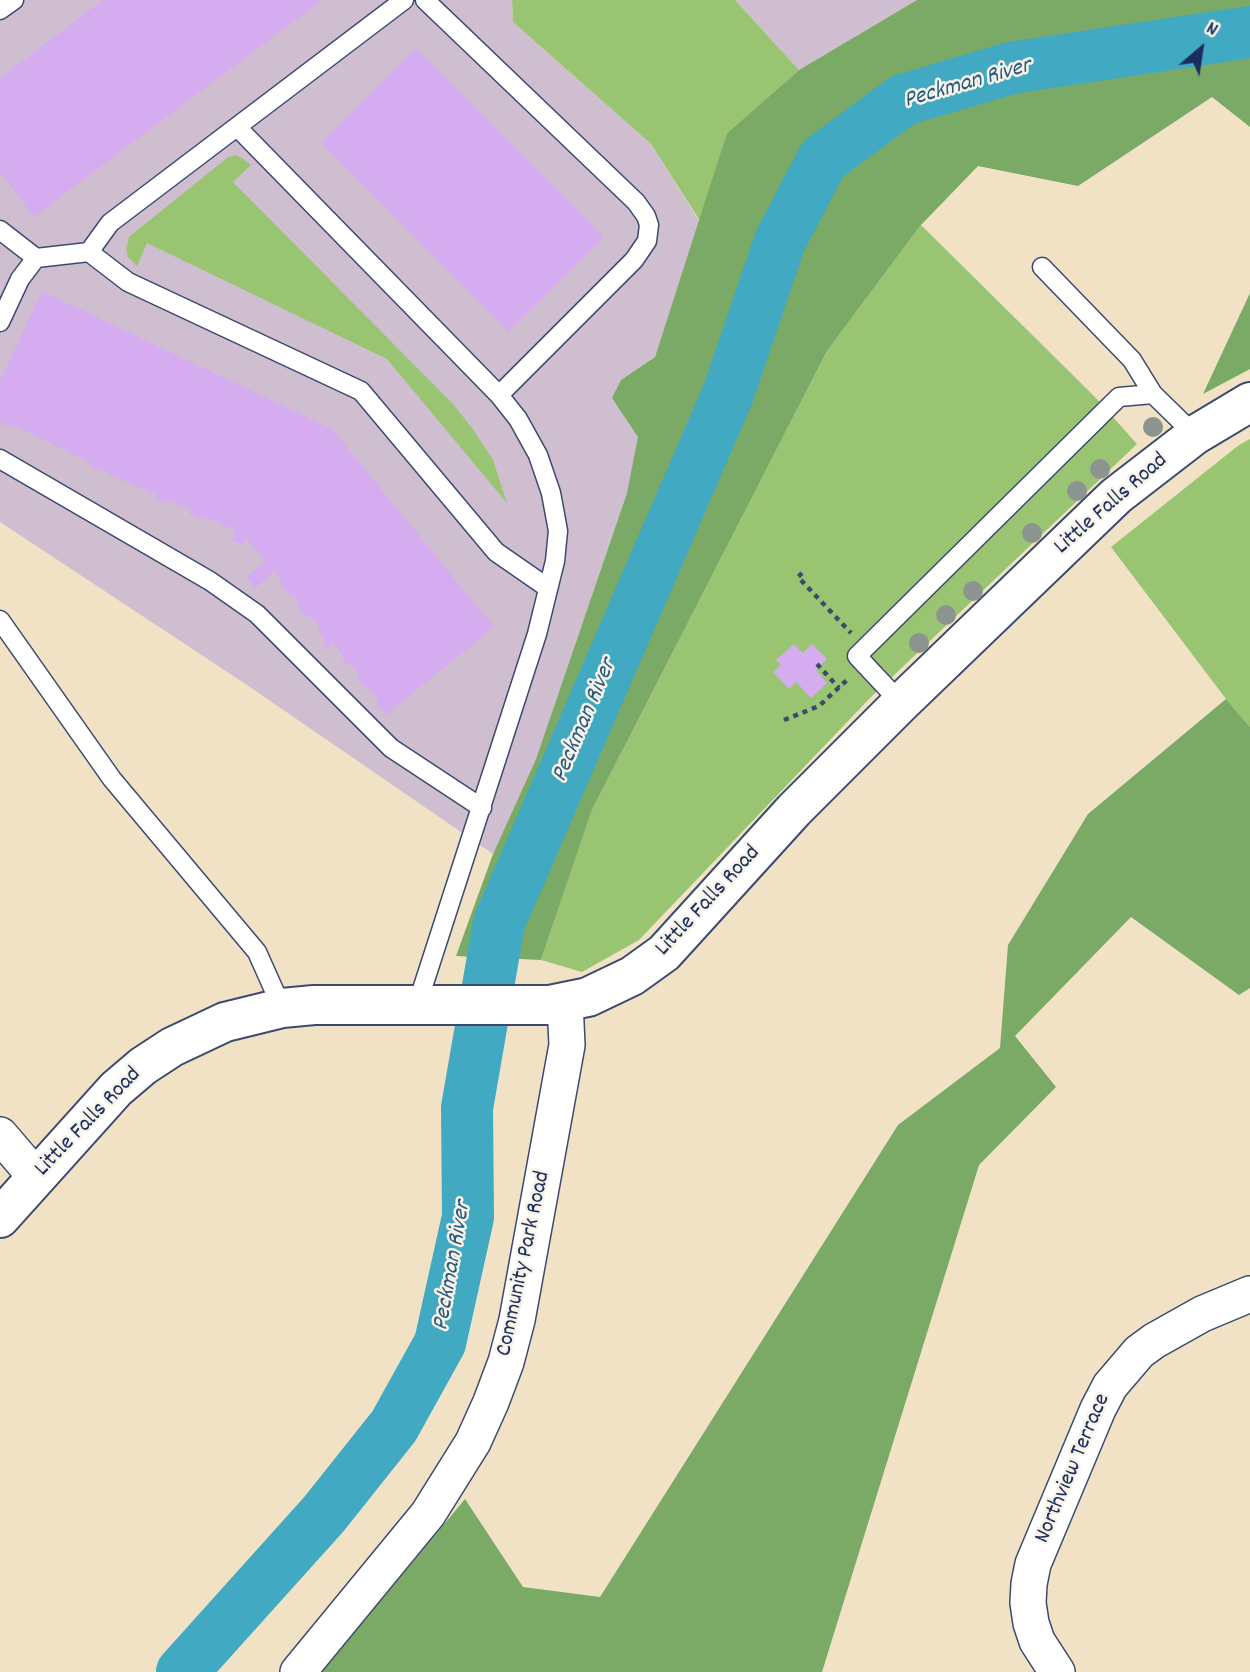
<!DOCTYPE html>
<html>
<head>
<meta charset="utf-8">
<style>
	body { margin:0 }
	#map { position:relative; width:1250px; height:1672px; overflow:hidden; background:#f1e2c6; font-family:Dekko,sans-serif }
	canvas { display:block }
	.north { position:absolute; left:1166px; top:14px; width:70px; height:70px; -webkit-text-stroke:5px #f7f3e8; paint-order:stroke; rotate:29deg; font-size:19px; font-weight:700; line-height:28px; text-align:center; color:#1b2f5e }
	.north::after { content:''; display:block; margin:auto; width:24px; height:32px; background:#1b2f5e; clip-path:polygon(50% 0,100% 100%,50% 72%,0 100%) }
</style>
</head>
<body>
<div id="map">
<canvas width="1250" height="1672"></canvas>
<div class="north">N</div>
</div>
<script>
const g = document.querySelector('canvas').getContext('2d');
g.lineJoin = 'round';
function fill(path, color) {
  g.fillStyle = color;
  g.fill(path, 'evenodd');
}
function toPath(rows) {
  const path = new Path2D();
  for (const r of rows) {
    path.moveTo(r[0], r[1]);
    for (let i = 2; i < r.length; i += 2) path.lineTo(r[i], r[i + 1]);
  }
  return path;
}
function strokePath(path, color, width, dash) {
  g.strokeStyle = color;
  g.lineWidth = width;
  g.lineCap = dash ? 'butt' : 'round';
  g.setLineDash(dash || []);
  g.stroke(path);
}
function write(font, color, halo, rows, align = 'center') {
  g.font = font + ' Dekko,sans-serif';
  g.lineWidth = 5;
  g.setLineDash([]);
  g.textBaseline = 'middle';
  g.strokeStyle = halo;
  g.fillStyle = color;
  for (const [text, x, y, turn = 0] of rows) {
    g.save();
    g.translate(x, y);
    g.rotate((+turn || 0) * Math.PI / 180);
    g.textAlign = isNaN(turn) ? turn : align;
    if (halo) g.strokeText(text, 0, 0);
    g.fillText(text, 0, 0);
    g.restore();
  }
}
fill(toPath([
	[0,0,512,0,513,22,651,144,699,221,655,357,621,380,639,437,627,493,536,759,493,854,247,685,0,522],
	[735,0,917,0,799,70]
]), '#cebed0');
fill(toPath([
	[512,0,735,0,799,70,727,133,700,221,651,144,513,22],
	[235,155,242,158,251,165,233,182,453,404,472,428,493,460,507,503,387,359,147,243,137,266,128,257,126,249,129,237,227,158],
	[921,225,1095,397,1137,444,870,698,639,940,582,972,541,960,592,810,827,351],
	[1250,439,1250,727,1226,699,1111,547,1239,445]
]), '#99c573');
fill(toPath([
	[917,0,1250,0,1250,127,1212,97,1078,186,978,166,921,225,827,351,592,810,541,960,456,956,493,854,536,759,627,493,638,437,612,398,621,380,655,357,727,133,799,70],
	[1250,293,1250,369,1203,394],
	[1226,699,1250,727,1250,988,1239,995,1131,917,1015,1036,1056,1087,979,1165,822,1672,322,1672,465,1499,523,1587,600,1597,898,1125,1000,1048,1008,945,1088,814]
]), '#7aaa65');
strokePath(toPath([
	[182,1672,324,1514,394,1426,440,1343,468,1217,467,1108,499,923,728,394,780,241,823,159,903,100,1011,68,1250,32]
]), '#41a9c1', 52);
fill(toPath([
	[103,0,322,0,34,217,0,172,0,78],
	[416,48,604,237,508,331,321,143],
	[42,291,332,429,494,627,386,715,376,703,379,701,367,686,365,688,357,679,360,676,349,662,343,667,341,663,346,659,333,643,326,649,322,645,326,641,318,630,320,628,309,615,306,617,297,605,300,603,292,594,290,596,279,583,282,581,274,572,255,588,246,577,265,561,246,538,243,545,232,540,236,531,205,517,203,520,189,514,191,510,170,501,169,504,155,498,157,495,106,473,106,471,99,468,98,471,89,467,91,463,13,425,11,428,5,426,7,423,4,422,2,425,0,424,0,381],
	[794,644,803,653,812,644,827,659,816,670,827,683,811,698,796,682,789,689,773,672,781,665,776,660]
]), '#d6acf1');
const service = toPath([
	[425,0,636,202,646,216,649,225,647,241,634,260,499,395],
	[0,10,14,0],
	[237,127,499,395,518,419,538,455,551,493,558,531,555,561,537,634,417,1005],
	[0,230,36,258],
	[89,252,128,282,361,391,496,552,548,588],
	[1042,267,1132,360,1153,394],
	[0,322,20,279,36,258,89,252,110,223,404,0],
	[0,459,210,581,257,614,391,748,482,808],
	[0,620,112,779,257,952,282,1008],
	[901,703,857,656,1119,397,1153,394,1195,435]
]);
const minor = toPath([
	[0,1135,36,1177],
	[298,1672,428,1514,473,1442,491,1402,506,1362,517,1320,567,1045,565,1002],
	[1057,1672,1037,1641,1031,1623,1028,1603,1029,1584,1033,1564,1098,1409,1110,1386,1139,1352,1154,1341,1202,1314,1250,1294]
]);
const tertiary = toPath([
	[0,1218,116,1089,143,1066,172,1047,225,1022,282,1008,314,1005,549,1005,588,997,632,976,664,953,794,810,901,703,1116,496,1195,435,1250,402]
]);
strokePath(service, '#3b4a6e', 21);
strokePath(minor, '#3b4a6e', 38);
strokePath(tertiary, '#3b4a6e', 42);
strokePath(toPath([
	[802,573,798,577,851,633],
	[817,664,839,688],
	[784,720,819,706,848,679]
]), '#3b4a6e', 4.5, [5, 5]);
strokePath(service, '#fff', 18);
strokePath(minor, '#fff', 35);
strokePath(tertiary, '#fff', 38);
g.fillStyle = '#8c9490';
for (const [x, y] of [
	[1153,427],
	[1100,469],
	[1077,491],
	[1032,533],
	[973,591],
	[946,615],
	[919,643]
]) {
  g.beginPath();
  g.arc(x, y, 10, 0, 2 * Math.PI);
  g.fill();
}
write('23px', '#1b2f5e', '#f7f3e8', [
	["Little Falls Road",1112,505,-41],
	["Little Falls Road",709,902,-47],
	["Little Falls Road",89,1123,-46],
	["Community Park Road",525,1264,-78],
	["Northview Terrace",1074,1469,-67]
]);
write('italic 24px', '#285a81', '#f7f3e8', [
	["Peckman River",968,85,-16],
	["Peckman River",586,721,-67],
	["Peckman River",454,1266,-80]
]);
</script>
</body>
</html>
